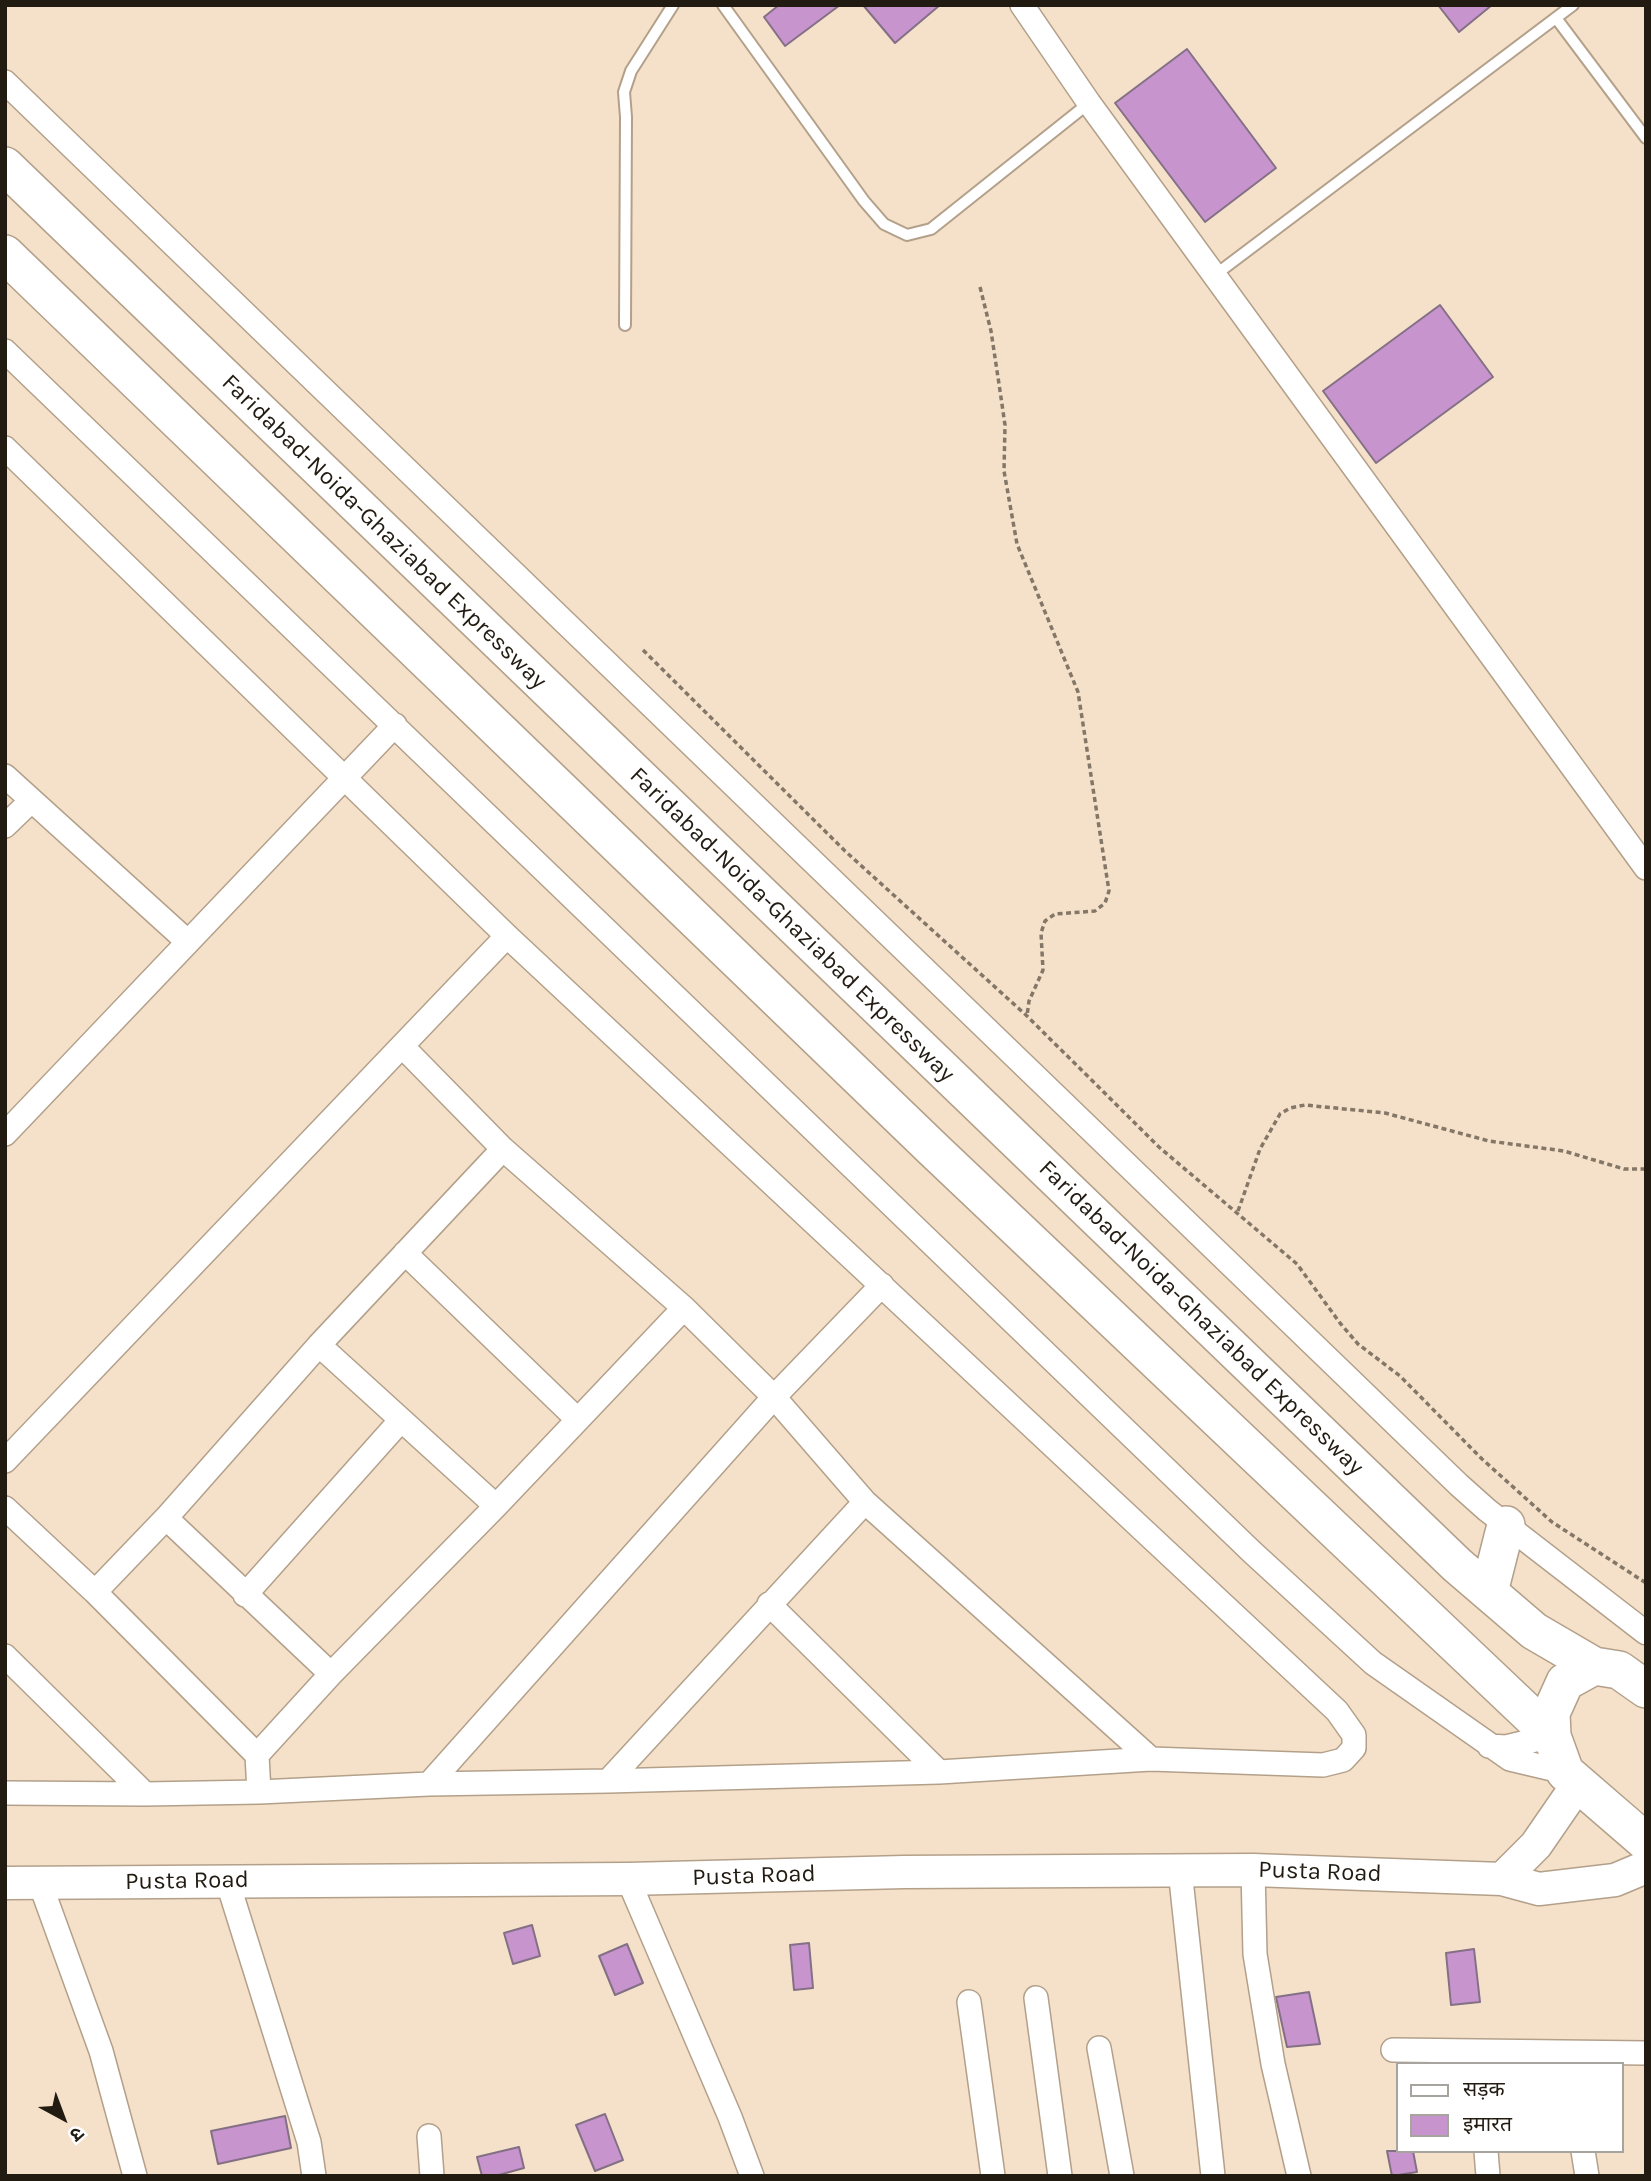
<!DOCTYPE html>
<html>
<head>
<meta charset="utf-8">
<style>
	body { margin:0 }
	#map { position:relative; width:1651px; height:2181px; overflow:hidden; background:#f5e1c9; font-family:Karla,"Noto Sans Devanagari",sans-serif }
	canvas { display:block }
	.frame { position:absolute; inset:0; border:7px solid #221b12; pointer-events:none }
	.legend { position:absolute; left:1396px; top:2062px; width:228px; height:91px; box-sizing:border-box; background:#fff; border:2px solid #a7a4a0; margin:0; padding:9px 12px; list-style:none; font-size:21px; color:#221b12 }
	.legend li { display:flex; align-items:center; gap:14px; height:35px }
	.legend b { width:35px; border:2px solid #a7a4a0 }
	.north { position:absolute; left:28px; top:2083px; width:70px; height:70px; -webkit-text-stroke:5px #fff; paint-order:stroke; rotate:139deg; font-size:19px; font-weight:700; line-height:28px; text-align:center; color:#221b12 }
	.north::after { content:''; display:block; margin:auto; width:24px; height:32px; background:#221b12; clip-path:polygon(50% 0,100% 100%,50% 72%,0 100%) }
</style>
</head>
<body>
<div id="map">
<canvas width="1651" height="2181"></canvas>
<div class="frame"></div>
<ul class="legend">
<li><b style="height:9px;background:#fff"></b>सड़क</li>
<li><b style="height:19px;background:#c794cd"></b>इमारत</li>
</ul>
<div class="north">उ</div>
</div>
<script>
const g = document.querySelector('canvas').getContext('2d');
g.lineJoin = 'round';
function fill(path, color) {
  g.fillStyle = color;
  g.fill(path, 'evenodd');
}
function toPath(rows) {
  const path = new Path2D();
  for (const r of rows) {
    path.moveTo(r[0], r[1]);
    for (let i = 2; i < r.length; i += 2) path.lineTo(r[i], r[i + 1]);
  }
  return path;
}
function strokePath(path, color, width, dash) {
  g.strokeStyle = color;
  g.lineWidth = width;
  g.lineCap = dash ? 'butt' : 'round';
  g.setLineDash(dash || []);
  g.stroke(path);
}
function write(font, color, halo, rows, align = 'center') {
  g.font = font + ' Karla,sans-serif';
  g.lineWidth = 6;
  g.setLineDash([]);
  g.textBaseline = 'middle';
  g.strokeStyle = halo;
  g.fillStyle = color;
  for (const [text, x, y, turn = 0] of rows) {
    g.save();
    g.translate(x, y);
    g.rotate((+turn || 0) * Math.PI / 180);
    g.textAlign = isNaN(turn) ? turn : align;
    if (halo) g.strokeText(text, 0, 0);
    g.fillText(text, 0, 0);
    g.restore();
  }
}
const building = toPath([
	[779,5,840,5,785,46,764,17,779,5],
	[863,5,940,5,895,43,863,5],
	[1438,5,1492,5,1459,32,1438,5],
	[1187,49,1276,168,1205,222,1115,103,1187,49],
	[1440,305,1493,377,1376,463,1323,391,1440,305],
	[532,1925,540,1956,513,1964,504,1933,532,1925],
	[809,1943,813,1988,794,1990,790,1945,809,1943],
	[627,1944,643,1983,615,1995,599,1956,627,1944],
	[1474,1949,1480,2002,1451,2005,1446,1953,1474,1949],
	[1309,1992,1320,2044,1287,2047,1276,1997,1309,1992],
	[605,2114,623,2160,595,2171,576,2125,605,2114],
	[285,2116,291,2148,218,2164,211,2131,285,2116],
	[519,2147,524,2168,495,2176,482,2176,477,2157,519,2147],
	[1387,2151,1413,2151,1417,2172,1392,2176,1387,2151]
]);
fill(building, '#c794cd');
strokePath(building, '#837085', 2);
const lane = toPath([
	[723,5,864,201,884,224,907,235,931,229,1089,103],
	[1556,18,1646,138],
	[1215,275,1573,5],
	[625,325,626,117,624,92,631,71,673,5]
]);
const street = toPath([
	[1022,5,1089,103,1646,868],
	[5,82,1459,1485,1487,1510,1646,1633],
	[5,351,1252,1552,1373,1663,1510,1759,1565,1772],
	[5,448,507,936,1337,1711,1354,1735,1354,1748,1343,1760,1323,1765,1151,1759,939,1772,608,1781,429,1784,259,1792,145,1794,5,1793],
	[5,776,188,942],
	[5,826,31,801],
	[5,1134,395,725],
	[405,1253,577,1419],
	[684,1308,774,1397,865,1502,1151,1759],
	[319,1345,496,1506],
	[5,1461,507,936],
	[5,1508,95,1592,257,1755,259,1792],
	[166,1518,331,1674],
	[95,1592,166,1518,319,1345,503,1149],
	[245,1595,401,1420],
	[769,1604,939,1772],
	[5,1656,145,1794],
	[1489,1746,1506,1747,1552,1736],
	[257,1755,331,1674,496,1506,684,1308,503,1149,402,1046],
	[608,1781,865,1502],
	[429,1784,774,1397,882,1285],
	[1180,1870,1213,2176],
	[1253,1870,1255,1954,1273,2064,1299,2176],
	[628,1879,730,2117,752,2176],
	[227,1880,309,2142,314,2176],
	[40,1883,101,2051,135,2176],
	[1036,1998,1060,2176],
	[969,2002,993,2176],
	[1099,2048,1122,2176],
	[1393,2050,1646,2053],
	[429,2136,432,2176],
	[1486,2151,1488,2176],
	[1583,2151,1587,2176]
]);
const secondary = toPath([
	[1502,1879,1536,1845,1578,1784],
	[5,1883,628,1879,904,1872,1253,1870,1502,1879,1539,1889,1615,1880,1646,1867]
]);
const primary = toPath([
	[5,166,1457,1565,1534,1631,1594,1666],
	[5,254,932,1148,1552,1736,1565,1772,1646,1842],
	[1489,1592,1506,1525],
	[1552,1736,1551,1713,1565,1682,1594,1666,1619,1670,1646,1689]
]);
strokePath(lane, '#b3a08a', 14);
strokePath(street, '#b3a08a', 26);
strokePath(secondary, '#b3a08a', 35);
strokePath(primary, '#b3a08a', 40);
strokePath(toPath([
	[980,287,991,331,999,384,1005,425,1004,471,1017,544,1078,692,1109,891,1105,903,1095,911,1055,914,1045,921,1041,933,1043,970,1029,1001,1027,1016],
	[643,650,845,851,1027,1016,1159,1147,1297,1264,1340,1323,1358,1344,1400,1376,1482,1459,1552,1522,1646,1583],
	[1238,1211,1260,1149,1280,1114,1290,1108,1305,1105,1385,1113,1489,1141,1564,1151,1624,1169,1646,1169]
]), '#847767', 3.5, [5, 3.5]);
strokePath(lane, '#fff', 10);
strokePath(street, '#fff', 23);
strokePath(secondary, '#fff', 32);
strokePath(primary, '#fff', 37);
write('24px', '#221b12', '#fff', [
	["Faridabad-Noida-Ghaziabad Expressway",384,532,44],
	["Faridabad-Noida-Ghaziabad Expressway",792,925,44],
	["Faridabad-Noida-Ghaziabad Expressway",1201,1318,44],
	["Pusta Road",1320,1872,2],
	["Pusta Road",754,1876,-2],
	["Pusta Road",187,1881,-1]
]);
</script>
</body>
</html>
